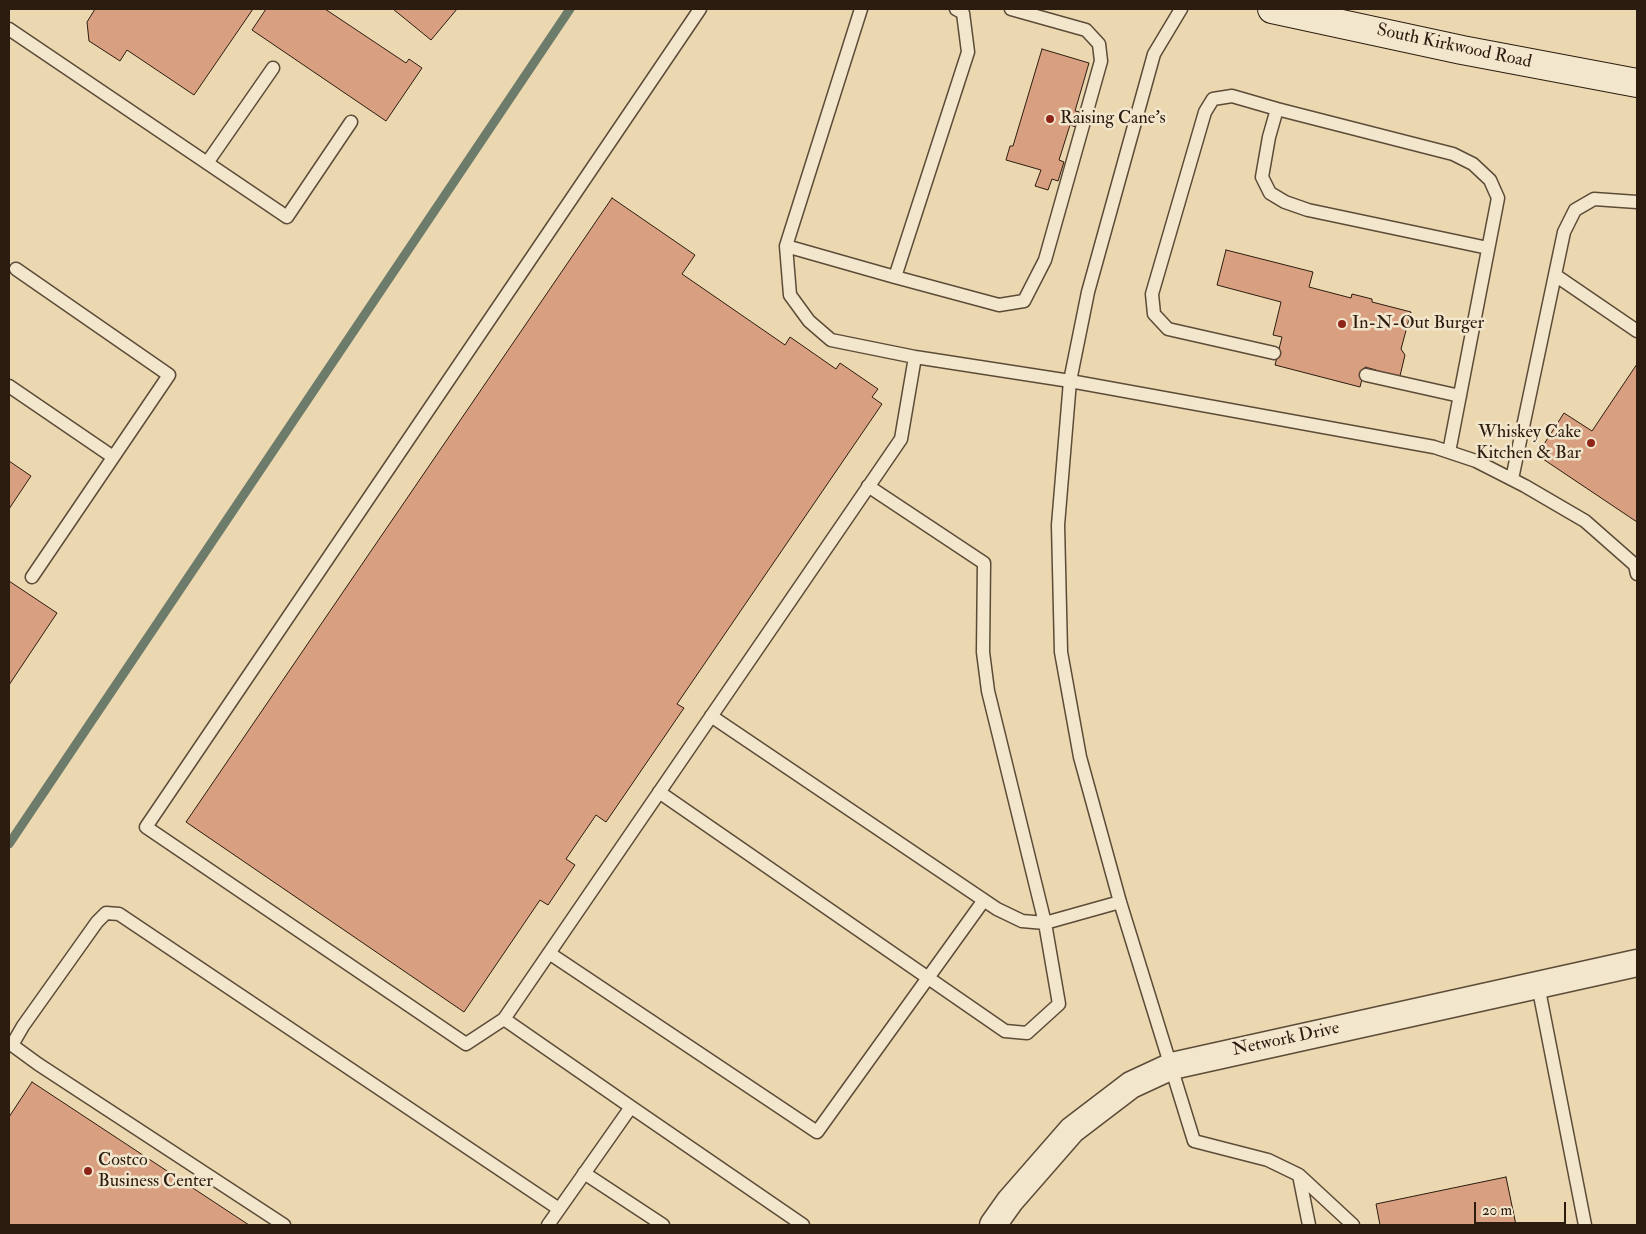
<!DOCTYPE html>
<html>
<head>
<meta charset="utf-8">
<style>
	body { margin:0 }
	#map { position:relative; width:1646px; height:1234px; overflow:hidden; background:#ebd8b0; font-family:"IM FELL Double Pica",serif }
	canvas { display:block }
	.frame { position:absolute; inset:0; border:10px solid #2c1c10; pointer-events:none }
	.scale { position:absolute; left:1474px; top:1202px; width:92px; height:22px; box-sizing:border-box; border:2px solid #2c1c10; border-top:0; padding-left:6px; font-size:15px; line-height:18px; white-space:nowrap; color:#2c1c10; -webkit-text-stroke:4px #f2e6cc; paint-order:stroke }
</style>
</head>
<body>
<div id="map">
<canvas width="1646" height="1234"></canvas>
<div class="frame"></div>
<div class="scale">20 m</div>
</div>
<script>
const g = document.querySelector('canvas').getContext('2d');
g.lineJoin = 'round';
function toPath(rows) {
  const path = new Path2D();
  for (const r of rows) {
    path.moveTo(r[0], r[1]);
    for (let i = 2; i < r.length; i += 2) path.lineTo(r[i], r[i + 1]);
  }
  return path;
}
function strokePath(path, color, width, dash) {
  g.strokeStyle = color;
  g.lineWidth = width;
  g.lineCap = dash ? 'butt' : 'round';
  g.setLineDash(dash || []);
  g.stroke(path);
}
function fill(path, color) {
  g.fillStyle = color;
  g.fill(path, 'evenodd');
}
function write(font, color, halo, rows, align = 'center') {
  g.font = font + ' "IM FELL Double Pica",serif';
  g.lineWidth = 5;
  g.setLineDash([]);
  g.textBaseline = 'middle';
  g.strokeStyle = halo;
  g.fillStyle = color;
  for (const [text, x, y, turn = 0] of rows) {
    g.save();
    g.translate(x, y);
    g.rotate((+turn || 0) * Math.PI / 180);
    g.textAlign = isNaN(turn) ? turn : align;
    if (halo) g.strokeText(text, 0, 0);
    g.fillText(text, 0, 0);
    g.restore();
  }
}
strokePath(toPath([
	[9,844,570,9]
]), '#6d7b6b', 9);
const building = toPath([
	[95,9,253,9,194,95,127,50,120,61,89,41,87,22,95,9],
	[266,9,325,9,406,63,409,59,422,68,386,121,252,30,266,9],
	[393,9,457,9,431,40,393,9],
	[1042,49,1089,63,1075,111,1081,112,1076,127,1070,125,1059,160,1064,162,1058,181,1052,179,1048,190,1035,186,1041,170,1006,160,1010,146,1013,146,1042,49],
	[612,198,695,255,682,274,785,345,790,337,836,369,840,363,878,389,872,397,882,404,677,704,684,708,606,822,596,815,566,859,575,865,548,905,540,900,464,1012,186,822,612,198],
	[1226,250,1313,272,1309,287,1351,298,1352,294,1372,299,1372,302,1411,312,1401,349,1405,355,1399,380,1375,374,1376,370,1365,367,1360,387,1275,365,1282,337,1273,335,1281,302,1217,285,1226,250],
	[1637,364,1637,522,1537,455,1564,413,1592,431,1637,364],
	[9,461,31,476,9,509,9,461],
	[9,581,57,613,9,685,9,581],
	[32,1082,249,1225,9,1225,9,1117,32,1082],
	[1506,1177,1516,1225,1380,1225,1376,1204,1506,1177]
]);
fill(building, '#d8a080');
strokePath(building, '#2c1c10', 1);
const lane = toPath([
	[861,9,786,246,790,295,809,321,831,340,915,357,1070,381,1434,447,1476,461,1525,486,1585,521,1635,565,1637,574],
	[1181,9,1154,54,1088,292,1070,381,1058,525,1061,652,1080,757,1120,902,1194,1141,1268,1160,1299,1175,1309,1225],
	[9,29,287,217,351,122],
	[207,163,273,68],
	[786,246,895,277,968,52,963,13,956,9],
	[16,269,169,375,32,577],
	[1555,275,1637,331],
	[895,277,999,305,1024,301,1045,260,1101,61,1099,44,1086,30,1011,9],
	[1274,353,1168,329,1154,314,1152,294,1205,112,1213,99,1232,96,1277,109],
	[1366,375,1460,396],
	[9,386,113,457],
	[1449,452,1498,198,1490,180,1473,164,1453,154,1277,109,1269,137,1262,177,1270,193,1285,202,1308,210,1488,248],
	[1512,479,1564,232,1575,210,1594,199,1637,202],
	[711,716,997,909,1022,921,1045,923,1120,902],
	[659,792,1005,1031,1027,1033,1059,1004,1045,923,988,691,983,652,984,563,868,486],
	[549,953,817,1132,984,900],
	[1538,985,1585,1225],
	[504,1019,466,1044,146,827,700,9],
	[631,1107,504,1019,901,439,915,357],
	[584,1173,663,1225],
	[1299,1175,1353,1225],
	[284,1225,38,1064,12,1045,23,1026,97,922,106,913,119,914,559,1209],
	[548,1225,631,1107,803,1225]
]);
const street = toPath([
	[993,1225,1010,1201,1072,1130,1131,1085,1172,1066,1637,963]
]);
const secondary = toPath([
	[1272,9,1462,50,1637,83]
]);
strokePath(lane, '#5c4b38', 15);
strokePath(street, '#5c4b38', 29);
strokePath(secondary, '#2c1c10', 30);
strokePath(lane, '#f2e6cc', 12);
strokePath(street, '#f2e6cc', 26);
strokePath(secondary, '#f2e6cc', 28);
for (const [x, y, r, color] of [
	[1050,119,5,"#8f2418"],
	[1342,324,5,"#8f2418"],
	[1591,443,5,"#8f2418"],
	[88,1171,5,"#8f2418"]
]) {
  const dot = new Path2D();
  dot.arc(x, y, r, 0, 2 * Math.PI);
  g.fillStyle = color;
  g.fill(dot);
  strokePath(dot, '#f2e6cc', 2);
}
write('18px', '#2c1c10', '#f2e6cc', [
	["South Kirkwood Road",1454,47,12],
	["Network Drive",1286,1040,-12]
]);
write('18px', '#2c1c10', '#f2e6cc', [
	["Raising Cane's",1060,119],
	["In-N-Out Burger",1352,324],
	["Whiskey Cake",1581,433,"right"],
	["Kitchen & Bar",1581,454,"right"],
	["Costco",98,1161],
	["Business Center",98,1182]
], 'left');
</script>
</body>
</html>
